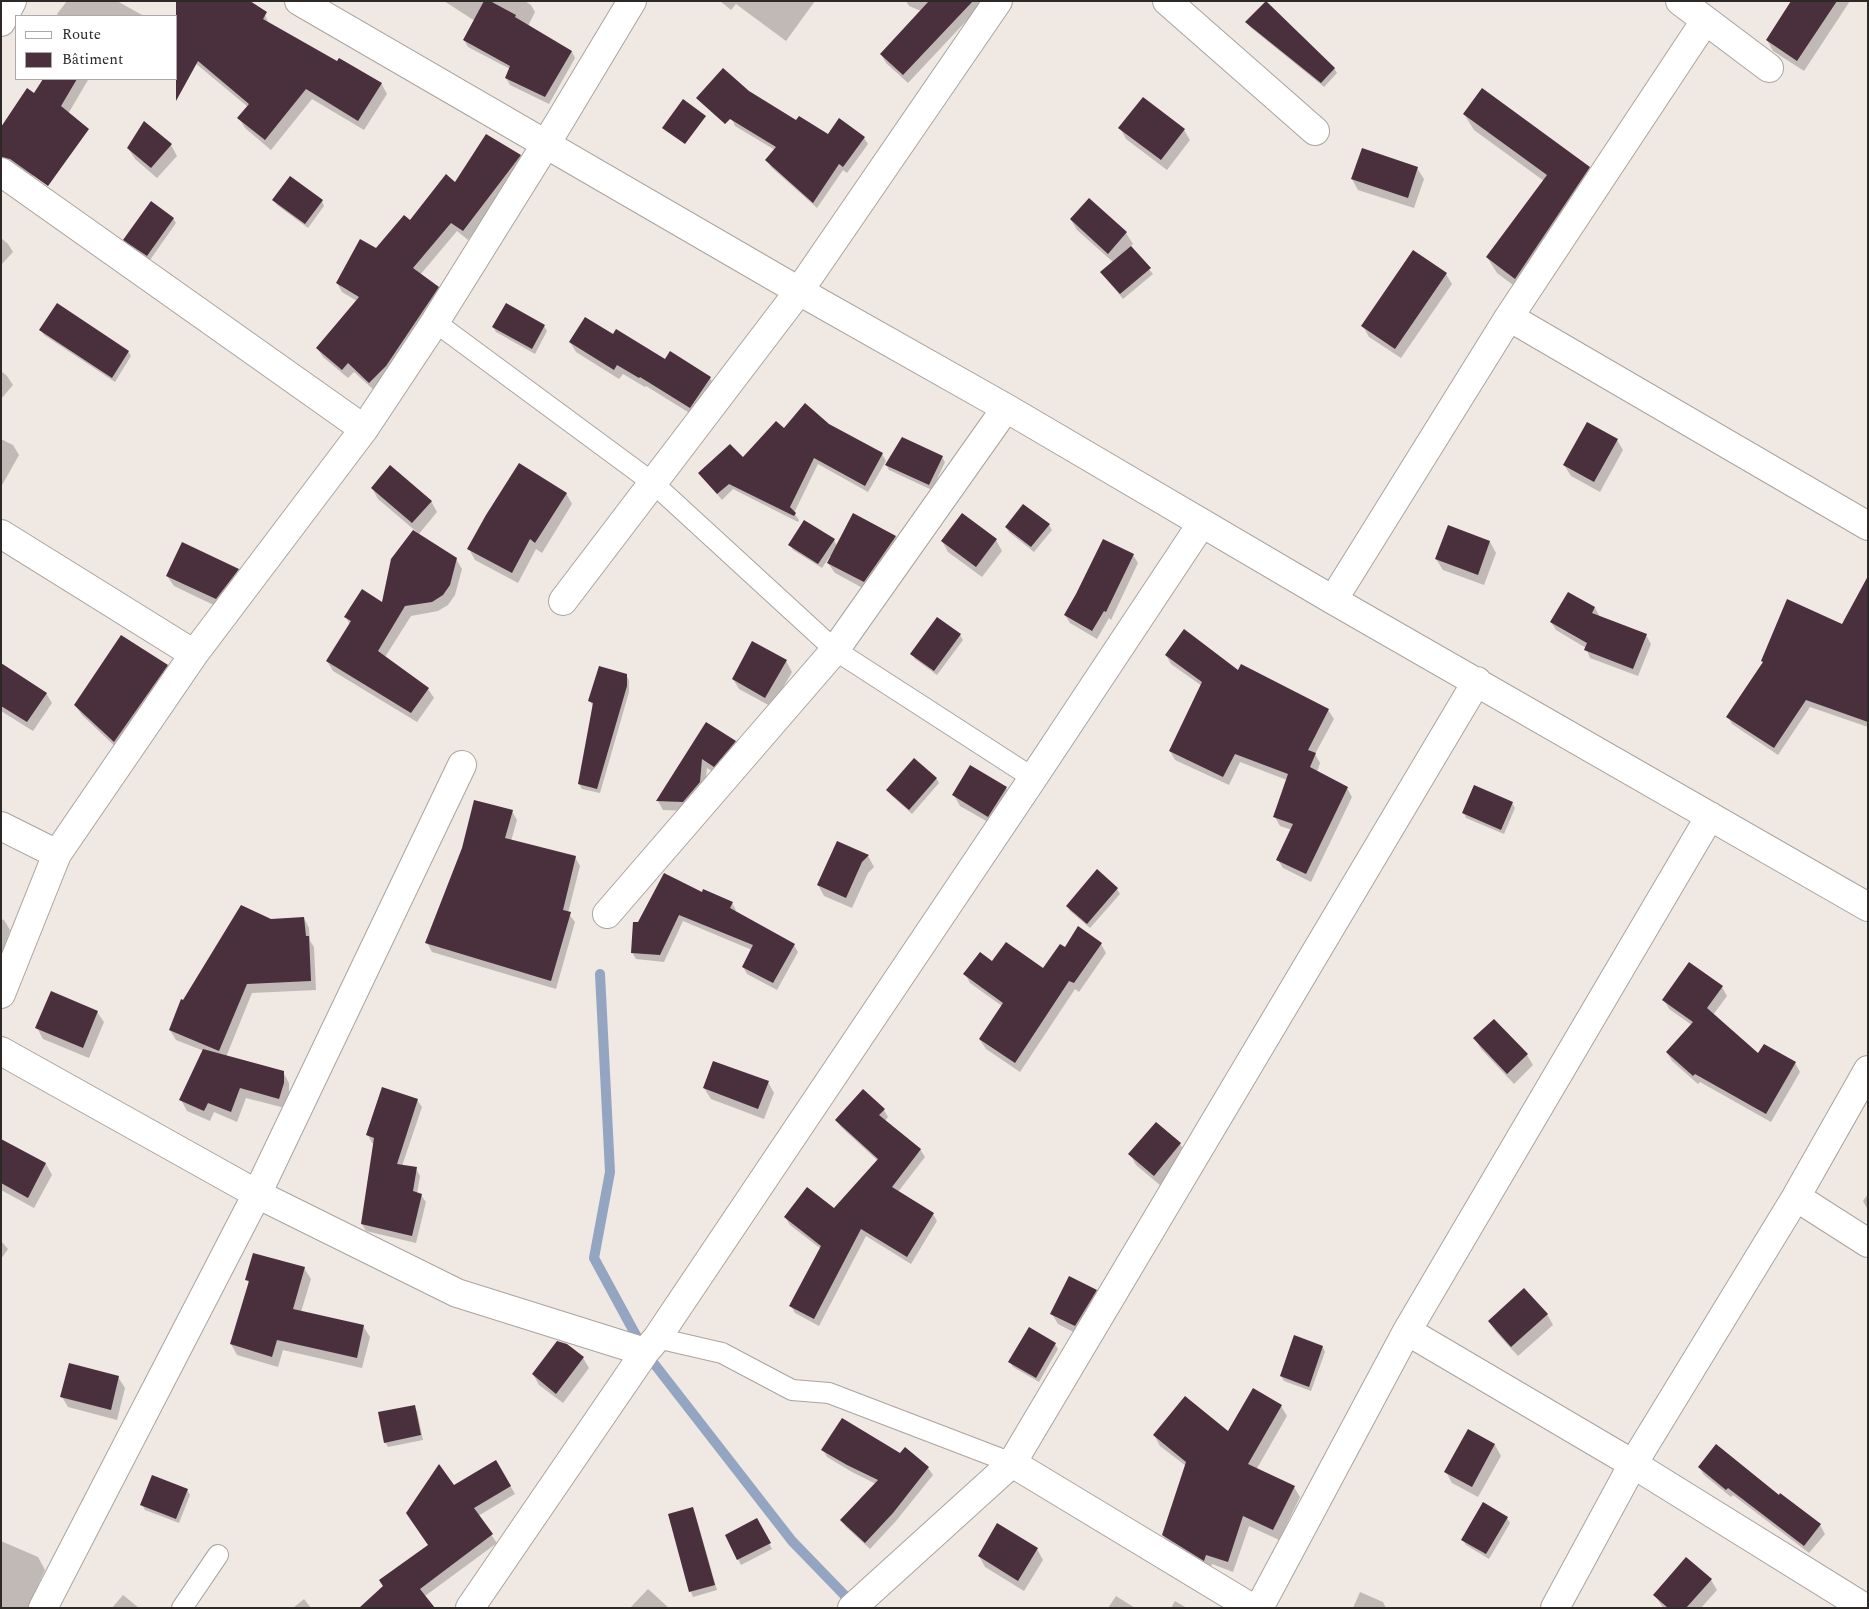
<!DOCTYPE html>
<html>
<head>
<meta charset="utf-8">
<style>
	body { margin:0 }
	#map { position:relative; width:1869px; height:1609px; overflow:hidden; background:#f0e8e3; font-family:Spectral,serif }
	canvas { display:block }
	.frame { position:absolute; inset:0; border:2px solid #2c2927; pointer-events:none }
	.legend { position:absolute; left:15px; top:15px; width:162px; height:65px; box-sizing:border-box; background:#fff; border:1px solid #aba9a9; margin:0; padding:6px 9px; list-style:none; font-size:15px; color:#2c2927 }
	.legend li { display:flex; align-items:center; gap:10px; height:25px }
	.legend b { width:25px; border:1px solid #aba9a9 }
</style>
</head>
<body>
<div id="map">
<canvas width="1869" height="1609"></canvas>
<div class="frame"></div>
<ul class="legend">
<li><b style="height:6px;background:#fff"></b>Route</li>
<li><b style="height:14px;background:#4a2f3d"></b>Bâtiment</li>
</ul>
</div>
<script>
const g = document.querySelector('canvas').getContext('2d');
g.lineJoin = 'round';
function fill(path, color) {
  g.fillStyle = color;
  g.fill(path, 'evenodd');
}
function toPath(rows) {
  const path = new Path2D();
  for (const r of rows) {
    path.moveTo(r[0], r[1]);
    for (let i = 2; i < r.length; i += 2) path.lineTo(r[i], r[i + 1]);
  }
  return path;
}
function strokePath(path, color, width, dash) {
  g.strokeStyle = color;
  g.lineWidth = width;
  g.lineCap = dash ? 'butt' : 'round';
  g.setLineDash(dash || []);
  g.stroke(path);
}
fill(toPath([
	[67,1,117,1,144,16,59,16,57,14],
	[444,1,525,1,531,5,535,12,528,26,572,52,575,58,549,104,510,85,506,78,510,69,468,47,464,40,475,21],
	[720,1,815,1,786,41,736,4,731,10],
	[906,1,985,1,908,83,886,63,881,54,921,11,909,6],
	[1793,1,1850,1,1804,71,1773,51,1767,40],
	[265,15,269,24,338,63,381,83,387,94,364,130,312,99,271,150,245,128,239,118,248,107,188,57],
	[1247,22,1334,68,1337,73,1324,87,1250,27],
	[45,79,88,79,88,80,68,114,75,125,30,179,1,166,1,152],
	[1464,114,1589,168,1598,184,1525,294,1497,273,1487,257,1544,181,1474,130],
	[732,119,797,122,829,136,840,120,864,138,868,144,847,173,843,170,817,208,771,167,767,160,775,150,735,126],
	[1120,128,1184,130,1190,140,1167,170,1126,139],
	[171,145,177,156,157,178,135,159,128,148],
	[520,156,525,165,468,240,457,231,420,275,438,287,443,297,375,391,354,372,348,378,323,357,317,348,357,301,342,292,337,283,456,183],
	[1417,168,1424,179,1414,208,1358,190,1352,179],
	[274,200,322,201,324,206,308,228,277,205],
	[1089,200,1126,233,1133,244,1130,247,1153,274,1123,299,1101,272,1113,262,1077,230,1071,220],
	[173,218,176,223,150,260,128,245,125,240],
	[1,238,8,244,13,252,1,265],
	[1446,274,1452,284,1401,358,1369,337,1363,326],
	[544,326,547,331,535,354,496,332,493,327],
	[41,330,128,351,131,356,115,382,44,335],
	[613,336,665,361,710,378,716,387,696,417,646,386,645,387,623,374,619,379,576,352,570,342],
	[1,371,7,376,13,385,1,399],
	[829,425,882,454,886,461,868,492,818,464,794,513,799,520,798,522,733,489,722,500,700,473,743,459,784,430],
	[1,439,13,445,19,455,1,487],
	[1617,440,1623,450,1600,492,1571,476,1564,465],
	[942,457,945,462,932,490,889,470,886,465],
	[372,488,431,501,437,512,418,535,456,559,462,569,455,595,448,605,438,611,411,616,385,657,428,689,434,698,417,722,333,671,327,661,350,625,346,617,383,604,418,533,378,499],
	[566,493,572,504,542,553,536,549,518,583,475,560,469,549],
	[854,514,896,537,902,548,870,592,835,573,828,563,832,557,830,556,822,568,793,550,790,545,834,540,837,546],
	[1049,525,1052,530,1034,552,1009,532,1006,527],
	[1449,527,1490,542,1496,553,1484,585,1443,570,1436,559],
	[996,540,1002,551,982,577,948,552,942,541],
	[1133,555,1138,563,1111,620,1109,618,1097,639,1070,623,1065,615],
	[238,570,244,581,222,609,174,586,167,576],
	[1568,593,1595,608,1600,617,1646,635,1651,644,1638,676,1590,658,1586,648,1556,630,1551,622],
	[1868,609,1868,727,1810,707,1778,755,1732,724,1728,717,1764,664,1762,661,1842,626],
	[960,635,963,640,937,675,915,659,912,654],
	[1166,655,1238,671,1241,666,1328,710,1334,719,1315,754,1320,763,1317,772,1347,788,1352,797,1311,882,1283,868,1278,860,1292,830,1280,826,1275,817,1287,780,1240,762,1229,785,1175,760,1170,751,1202,686,1171,664],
	[786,661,792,672,772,707,739,689,733,679],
	[1,665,46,693,52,703,33,731,1,711],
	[167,665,173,676,121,752,82,715,75,705],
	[626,675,629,680,629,692,600,793,582,789,579,784,593,706,590,701],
	[707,724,735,742,740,751,720,776,707,768,705,792,689,811,663,810,658,801],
	[936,778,939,783,912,814,891,795,888,790],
	[1006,788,1012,799,995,826,960,806,954,795],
	[1512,803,1515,808,1504,834,1466,818,1464,813],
	[512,811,517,820,511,841,575,857,580,866,568,913,575,922,556,989,432,952,427,943],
	[868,856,874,867,868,873,852,908,824,896,818,885],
	[1097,871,1117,889,1120,894,1090,928,1070,911,1067,906],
	[703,893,732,903,736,910,735,912,794,945,798,952,777,990,747,974,743,967,752,950,683,921,664,962,636,959,632,952,639,924],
	[304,918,309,928,310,941,314,947,316,990,252,993,226,1057,283,1072,289,1083,289,1094,285,1108,246,1098,237,1122,214,1112,210,1121,187,1111,181,1100,204,1051,176,1040,170,1030,184,1001,271,920],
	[1,919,4,920,10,930,1,956],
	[1101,944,1106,953,1079,992,1075,989,1020,1072,986,1049,980,1040,1002,1006,970,983,965,974,1043,970,1066,948],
	[1722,987,1727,996,1713,1015,1759,1055,1795,1063,1800,1072,1771,1122,1700,1082,1698,1084,1672,1061,1667,1053,1692,1025,1669,1009,1664,1000],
	[97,1012,104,1022,89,1058,43,1039,37,1028],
	[1475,1039,1527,1055,1533,1065,1514,1084,1481,1049],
	[768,1082,774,1093,764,1119,711,1099,704,1088],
	[417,1100,422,1107,402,1166,416,1169,420,1176,417,1194,421,1195,426,1202,416,1243,366,1231,362,1224,375,1144,372,1143,368,1135],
	[884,1110,888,1117,885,1121,920,1149,925,1157,898,1192,933,1214,937,1221,911,1264,866,1236,819,1326,795,1313,791,1306,821,1249,790,1225,785,1217,834,1209,878,1161,841,1127,836,1120],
	[1156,1123,1180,1144,1187,1155,1161,1186,1136,1165,1130,1154],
	[1,1141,46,1164,52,1175,34,1208,1,1190],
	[1868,1194,1868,1210,1863,1201],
	[1,1241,8,1249,1,1259],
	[304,1268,311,1279,301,1312,363,1326,370,1337,362,1368,283,1350,278,1367,237,1355,231,1344,249,1284,247,1279],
	[1096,1291,1102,1301,1081,1336,1058,1324,1052,1314],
	[1547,1314,1553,1325,1518,1356,1496,1332,1489,1321],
	[1029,1329,1055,1344,1058,1349,1039,1382,1013,1367,1010,1362],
	[1323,1347,1325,1352,1311,1391,1284,1381,1281,1376],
	[583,1358,589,1368,563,1403,539,1385,533,1374],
	[118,1377,125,1388,117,1420,68,1407,62,1397],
	[414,1406,417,1411,423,1440,388,1447,385,1442],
	[1281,1406,1287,1416,1256,1470,1294,1487,1300,1497,1279,1540,1249,1526,1233,1572,1212,1564,1210,1570,1169,1546,1163,1535,1186,1466,1160,1446,1154,1435,1228,1432],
	[1469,1431,1495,1445,1501,1456,1478,1497,1452,1483,1446,1472],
	[905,1449,928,1468,933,1475,896,1521,870,1549,846,1527,841,1520,876,1484,852,1472,827,1457,823,1450,900,1455],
	[496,1462,515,1494,478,1516,497,1543,425,1596,361,1608,429,1546,454,1487],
	[1699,1467,1779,1496,1820,1525,1825,1534,1809,1553,1733,1495,1731,1497,1704,1475],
	[187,1490,190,1495,179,1523,145,1510,142,1505],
	[692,1508,695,1513,717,1590,693,1597,691,1592,670,1515],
	[1507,1518,1510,1523,1489,1559,1466,1545,1463,1540],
	[757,1520,772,1549,741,1565,726,1535],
	[1,1541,38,1557,45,1570,31,1600,35,1605,33,1608,1,1608],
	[1037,1549,1043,1560,1024,1591,985,1567,979,1556],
	[1711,1580,1717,1590,1701,1608,1663,1608,1655,1595],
	[648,1589,669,1608,630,1608],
	[1360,1592,1383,1602,1386,1608,1353,1608],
	[123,1595,139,1608,112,1608],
	[1116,1596,1135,1608,1108,1608],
	[304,1599,311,1608,293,1608],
	[1175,1601,1187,1608,1171,1608]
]), '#0003');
strokePath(toPath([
	[600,974,610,1172,594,1258,645,1352,792,1541,854,1605]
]), '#94a5c1', 10);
fill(toPath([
	[176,1,250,1,267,12,263,19,337,61,339,58,382,83,358,121,306,89,265,140,237,118,249,104,198,61,176,101],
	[484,1,490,1,516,15,515,17,572,51,545,97,505,78,510,66,463,40],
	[929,1,973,1,903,75,880,54],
	[1266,1,1335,68,1321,83,1245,22],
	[1791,1,1837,1,1797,61,1766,40],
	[723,68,749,91,796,120,799,116,828,134,839,118,865,137,843,167,839,164,813,203,765,160,776,147,730,119,725,124,696,98],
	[43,79,77,79,61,106,89,129,48,186,10,159,1,157,1,127,27,88,34,93],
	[1482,88,1590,167,1515,279,1486,257,1547,175,1463,114],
	[1143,97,1185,129,1161,160,1118,128],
	[683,99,706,116,685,144,662,128],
	[144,121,172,144,151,168,127,148],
	[486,134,521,155,463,231,451,223,413,268,439,287,386,366,369,383,348,363,342,370,316,348,359,297,336,283,360,239,376,248,404,215,410,220,446,174,455,182],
	[1362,148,1418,167,1408,198,1351,179],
	[290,176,323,200,305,224,272,200],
	[1089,198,1127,232,1108,254,1070,219],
	[151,201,174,218,147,256,123,240],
	[1131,246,1151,268,1120,294,1100,272],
	[1413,250,1447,273,1395,349,1361,326],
	[57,303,129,351,112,378,39,330],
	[506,303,545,325,532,349,492,327],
	[585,317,613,334,616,329,665,359,670,351,711,377,690,408,640,377,639,378,617,365,614,370,569,342],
	[805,403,829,424,883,453,865,486,814,458,790,507,796,513,794,516,729,484,717,494,698,473,730,444,743,457,776,421,784,428],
	[1587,422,1618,439,1594,482,1563,465],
	[902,437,943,456,929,485,885,465],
	[519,463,567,493,535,543,530,539,512,573,467,549,486,515],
	[390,465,432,501,412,523,371,488],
	[1023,504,1050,524,1031,547,1005,527],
	[853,513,896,536,864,582,827,563],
	[962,513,997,539,976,567,941,541],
	[804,520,835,539,818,564,788,545],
	[1448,525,1490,541,1478,575,1435,559],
	[413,530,457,558,450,585,443,595,432,602,405,606,378,651,429,688,411,713,326,661,351,621,344,617,362,589,382,602,391,559],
	[1103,539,1134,554,1106,612,1104,611,1092,631,1064,615,1076,594],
	[182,542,239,569,216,599,166,576],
	[1868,576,1868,722,1806,700,1774,748,1726,717,1763,662,1761,661,1787,599,1842,624],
	[1568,592,1595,607,1592,613,1647,634,1633,669,1584,650,1587,643,1550,622],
	[937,617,961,634,934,671,910,654],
	[1184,629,1238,670,1241,664,1329,709,1308,750,1316,753,1310,767,1348,787,1306,874,1276,860,1293,824,1273,817,1288,774,1235,754,1223,777,1169,751,1202,682,1165,655],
	[121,635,168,665,114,742,74,705],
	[752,641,787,660,765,698,732,679],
	[1,663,47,693,27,722,1,706],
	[599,666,627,674,627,686,597,789,578,784,593,703,588,701],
	[706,722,736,741,714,767,702,759,700,782,683,802,656,801],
	[914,758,937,778,909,810,886,790],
	[970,765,1007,787,988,817,952,795],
	[1474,785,1513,802,1501,830,1462,813],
	[474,800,513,810,505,838,576,856,563,910,571,912,551,981,425,943,462,848],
	[837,841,869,855,862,862,846,898,817,885],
	[1097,869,1118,888,1087,924,1066,906],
	[664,873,702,892,703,889,733,902,730,908,795,944,773,983,742,967,753,945,679,915,660,955,631,953,633,922,638,922],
	[241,905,271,919,304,917,306,936,309,936,311,981,247,984,219,1051,169,1030,181,999,183,1000],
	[1078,926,1102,943,1074,983,1069,981,1015,1063,979,1039,1003,1003,963,974,980,952,992,961,1006,942,1043,968,1060,944,1065,947],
	[1689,962,1723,986,1707,1008,1758,1053,1764,1044,1796,1062,1766,1114,1695,1074,1693,1076,1666,1052,1693,1022,1662,1000],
	[51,991,98,1011,83,1048,35,1028],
	[1494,1019,1528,1054,1507,1074,1473,1038],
	[203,1049,284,1071,284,1083,279,1099,240,1088,231,1112,208,1103,204,1111,179,1100],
	[713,1061,769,1081,758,1109,703,1088],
	[382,1087,418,1099,397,1164,417,1167,413,1191,422,1194,412,1236,361,1224,374,1138,366,1135],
	[863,1089,885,1109,879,1115,921,1149,892,1187,934,1213,907,1257,861,1229,814,1319,789,1306,821,1246,784,1217,807,1187,834,1208,878,1159,835,1120],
	[1156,1122,1181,1143,1154,1176,1128,1154],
	[1,1139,46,1163,28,1198,1,1183],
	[253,1253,305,1267,293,1309,364,1325,357,1358,277,1340,272,1357,230,1344,249,1281,245,1280],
	[1069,1276,1097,1290,1075,1326,1050,1314],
	[1524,1288,1548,1314,1511,1347,1488,1321],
	[1029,1327,1056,1343,1036,1378,1008,1362],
	[1294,1335,1323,1346,1309,1387,1280,1376],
	[557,1341,567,1344,584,1357,556,1394,532,1374],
	[69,1363,119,1376,111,1410,60,1397],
	[1253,1388,1282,1405,1248,1464,1295,1486,1273,1530,1243,1516,1228,1562,1206,1555,1204,1561,1162,1535,1186,1462,1153,1435,1185,1396,1228,1431],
	[415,1405,421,1435,384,1443,378,1412],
	[842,1418,900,1453,905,1447,929,1467,893,1513,865,1543,840,1520,878,1480,847,1465,821,1450],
	[1468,1429,1495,1444,1472,1487,1444,1472],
	[1716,1444,1779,1495,1780,1493,1821,1524,1804,1546,1728,1488,1726,1490,1698,1467],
	[496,1460,511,1486,474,1508,493,1534,420,1589,435,1608,359,1608,383,1586,379,1580,428,1545,406,1513,439,1464,454,1485],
	[152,1475,188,1489,176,1519,140,1505],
	[1483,1502,1508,1517,1486,1554,1461,1540],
	[693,1507,715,1585,689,1592,668,1514],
	[757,1518,771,1543,737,1560,725,1535],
	[997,1523,1038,1548,1018,1581,978,1556],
	[1686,1557,1712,1579,1686,1608,1668,1608,1653,1595]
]), '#4a2f3d');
const service = toPath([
	[435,322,653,483,835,650,1033,778],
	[657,1338,722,1353,792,1390,829,1393,1012,1463],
	[182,1608,218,1555]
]);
const minor = toPath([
	[299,1,799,291,1006,408,1333,600,1868,907],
	[1167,1,1315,131],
	[1680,1,1769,68],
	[1,172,364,429],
	[1509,317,1868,526],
	[1,534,194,654],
	[1333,600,1509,317,1705,21],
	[563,601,799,291,998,1],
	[1,826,57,854],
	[607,914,835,650,1006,408],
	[1,994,57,854,194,654,364,429,435,322,546,144,632,1],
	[1,1051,257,1194,457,1293,645,1352],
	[1796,1197,1868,1243],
	[1407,1331,1633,1464,1865,1608],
	[1012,1463,1252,1608],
	[43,1608,257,1194,462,765],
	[470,1608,645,1352,657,1338,1033,778,1202,523],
	[852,1608,1012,1463,1477,681],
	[1259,1608,1407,1331,1710,816],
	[1555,1608,1633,1464,1796,1197,1868,1070]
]);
const tertiary = toPath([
	[1,22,12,1]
]);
strokePath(service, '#aba39e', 22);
strokePath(minor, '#aba39e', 30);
strokePath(tertiary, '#aba39e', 30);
strokePath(service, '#fff', 20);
strokePath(minor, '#fff', 28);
strokePath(tertiary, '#fff', 28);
</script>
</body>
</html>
